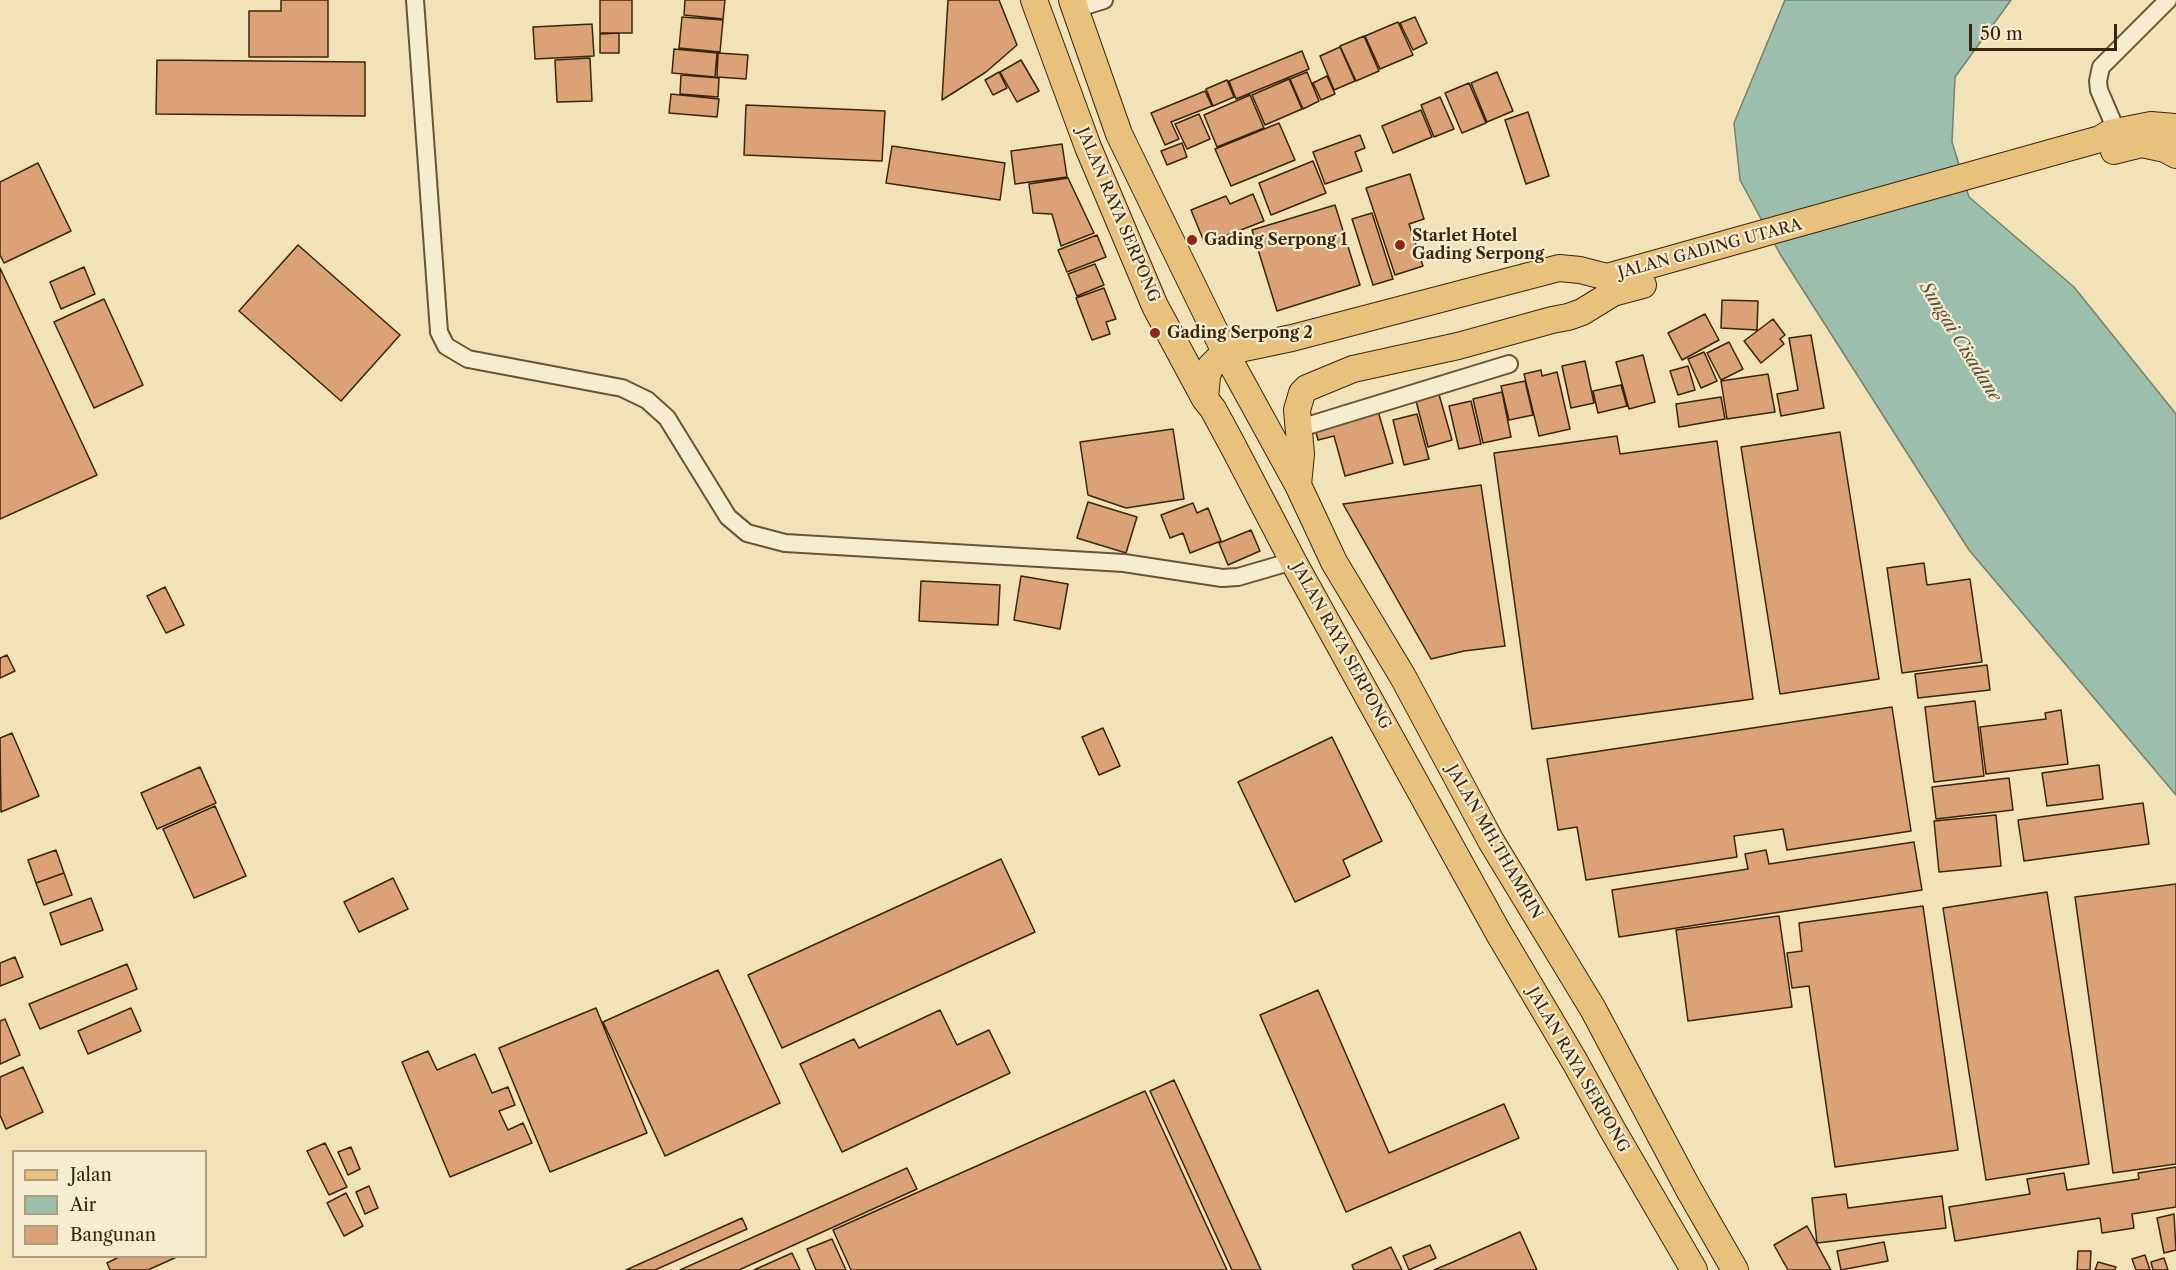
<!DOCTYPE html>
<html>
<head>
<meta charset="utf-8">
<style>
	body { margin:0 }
	#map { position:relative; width:2176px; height:1270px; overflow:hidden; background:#f1e2b7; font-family:"Libre Caslon Text",serif }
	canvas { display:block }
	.legend { position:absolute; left:12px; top:1150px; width:195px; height:108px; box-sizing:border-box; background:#f6ecd0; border:2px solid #ab9c82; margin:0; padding:8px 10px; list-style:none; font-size:18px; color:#3b240c }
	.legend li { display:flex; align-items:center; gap:12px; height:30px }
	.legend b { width:30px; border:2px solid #ab9c82 }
	.scale { position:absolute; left:1969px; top:24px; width:148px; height:27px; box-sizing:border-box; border:3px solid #3b240c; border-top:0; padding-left:8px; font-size:18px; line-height:21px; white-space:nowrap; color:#3b240c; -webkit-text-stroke:4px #f6ecd0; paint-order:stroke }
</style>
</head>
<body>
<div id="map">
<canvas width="2176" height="1270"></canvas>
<ul class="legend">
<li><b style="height:8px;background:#e8c17c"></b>Jalan</li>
<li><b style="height:16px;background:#9bbead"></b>Air</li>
<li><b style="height:16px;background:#dba277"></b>Bangunan</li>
</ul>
<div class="scale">50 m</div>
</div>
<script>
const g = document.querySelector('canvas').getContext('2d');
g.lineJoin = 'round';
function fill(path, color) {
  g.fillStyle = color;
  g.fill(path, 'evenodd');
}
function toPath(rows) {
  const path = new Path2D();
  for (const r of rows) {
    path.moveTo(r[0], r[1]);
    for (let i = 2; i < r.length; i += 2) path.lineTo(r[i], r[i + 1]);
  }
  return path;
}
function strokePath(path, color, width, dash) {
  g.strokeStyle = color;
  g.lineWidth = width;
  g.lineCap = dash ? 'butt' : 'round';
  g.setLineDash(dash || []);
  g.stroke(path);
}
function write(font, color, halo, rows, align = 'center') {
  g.font = font + ' "Libre Caslon Text",serif';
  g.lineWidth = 4.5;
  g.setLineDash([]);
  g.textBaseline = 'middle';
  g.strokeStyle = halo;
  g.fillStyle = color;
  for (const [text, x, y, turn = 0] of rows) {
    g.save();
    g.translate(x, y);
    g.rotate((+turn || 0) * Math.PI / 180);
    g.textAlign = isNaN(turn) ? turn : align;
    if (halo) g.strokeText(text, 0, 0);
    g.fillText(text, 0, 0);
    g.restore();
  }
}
const water = toPath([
	[1785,0,2011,0,1955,77,1952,142,1969,197,2074,287,2176,414,2176,795,1969,550,1780,254,1740,180,1734,123,1785,0]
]);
fill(water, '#9bbead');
strokePath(water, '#75806d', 1.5);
const building = toPath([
	[281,0,328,0,328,57,249,57,249,11,281,11,281,0],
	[600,0,632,0,632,33,600,33,600,0],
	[685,0,725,0,723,19,684,15,685,0],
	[948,0,999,0,1017,45,986,72,942,100,948,0],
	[682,17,723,20,720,52,679,48,682,17],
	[1415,17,1427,43,1413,50,1400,23,1415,17],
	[1398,22,1413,55,1380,69,1365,36,1398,22],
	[592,24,594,56,535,59,533,27,592,24],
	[619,33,619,53,600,53,600,34,619,33],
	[1364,36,1379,71,1356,81,1340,46,1364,36],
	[1340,47,1355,81,1334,90,1320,56,1340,47],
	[674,49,717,53,715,77,672,73,674,49],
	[1302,51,1309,69,1236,99,1229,81,1302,51],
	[718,53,748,55,746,79,717,77,718,53],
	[590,58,592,101,557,102,555,60,590,58],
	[157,60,365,62,365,116,156,114,157,60],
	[1021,60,1039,91,1017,102,1000,72,1021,60],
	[999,72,1007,88,993,95,985,80,999,72],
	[1307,72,1319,101,1303,109,1290,79,1307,72],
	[1497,72,1513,111,1487,122,1471,83,1497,72],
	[681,75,719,78,718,97,680,94,681,75],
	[1327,76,1335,94,1321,100,1313,83,1327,76],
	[1289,79,1302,109,1265,125,1252,95,1289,79],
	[1227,80,1234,97,1213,106,1206,89,1227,80],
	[1469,83,1486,123,1462,133,1445,93,1469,83],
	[1205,91,1212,106,1171,122,1179,139,1165,145,1151,113,1205,91],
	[671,94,719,99,717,117,669,113,671,94],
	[1250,95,1264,128,1217,147,1204,115,1250,95],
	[1440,97,1454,129,1434,137,1421,105,1440,97],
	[746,105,885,111,882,161,744,155,746,105],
	[1421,110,1432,137,1393,153,1382,126,1421,110],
	[1528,112,1549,176,1526,184,1505,120,1528,112],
	[1199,114,1210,139,1187,149,1175,124,1199,114],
	[1279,123,1295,160,1231,186,1215,149,1279,123],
	[1360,135,1365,148,1355,152,1362,171,1325,184,1313,152,1360,135],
	[1182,143,1187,157,1167,165,1161,151,1182,143],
	[1062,144,1067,177,1015,184,1011,151,1062,144],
	[892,146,1005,163,1000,200,886,183,892,146],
	[1313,161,1326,193,1271,215,1259,183,1313,161],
	[38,163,71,231,4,263,0,255,0,182,38,163],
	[1410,174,1424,219,1409,224,1423,266,1395,275,1366,188,1410,174],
	[1068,178,1094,233,1061,246,1052,214,1033,213,1029,184,1068,178],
	[1253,194,1264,221,1205,244,1191,210,1226,196,1230,204,1253,194],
	[1335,205,1360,285,1277,311,1252,230,1335,205],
	[1372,213,1393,279,1373,285,1352,219,1372,213],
	[1097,235,1106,257,1067,272,1058,250,1097,235],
	[298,245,400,335,341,401,239,311,298,245],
	[1095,264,1104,285,1077,296,1068,274,1095,264],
	[84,267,95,294,61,309,50,282,84,267],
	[0,268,97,475,0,519,0,268],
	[1104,288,1116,319,1106,322,1110,334,1092,340,1076,298,1104,288],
	[104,299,143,385,94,408,54,322,104,299],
	[1722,300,1758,301,1757,330,1721,328,1722,300],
	[1705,314,1719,340,1682,360,1668,333,1705,314],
	[1773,319,1785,335,1780,339,1784,344,1761,363,1744,341,1773,319],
	[1811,335,1824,408,1781,416,1777,394,1798,390,1789,338,1811,335],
	[1729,342,1743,369,1721,380,1707,353,1729,342],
	[1704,352,1717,381,1701,388,1688,359,1704,352],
	[1643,355,1655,402,1629,409,1616,362,1643,355],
	[1585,361,1594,403,1571,408,1562,366,1585,361],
	[1688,366,1695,390,1678,395,1670,371,1688,366],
	[1541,370,1542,376,1557,372,1570,429,1539,436,1524,374,1541,370],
	[1768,374,1775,412,1727,419,1721,381,1768,374],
	[1525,381,1533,415,1509,420,1501,386,1525,381],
	[1621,385,1627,406,1598,413,1593,391,1621,385],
	[1438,391,1452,440,1428,447,1415,397,1438,391],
	[1502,392,1511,437,1483,443,1473,399,1502,392],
	[1721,397,1725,419,1679,427,1676,404,1721,397],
	[1471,401,1481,444,1459,449,1449,406,1471,401],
	[1378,411,1393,463,1345,476,1334,436,1318,440,1315,428,1378,411],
	[1417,414,1429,459,1404,465,1393,420,1417,414],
	[1173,429,1184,499,1126,508,1088,495,1080,442,1173,429],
	[1840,432,1879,679,1780,694,1741,447,1840,432],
	[1617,436,1620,454,1717,441,1753,699,1532,729,1494,453,1617,436],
	[1481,485,1505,646,1464,651,1431,659,1343,504,1481,485],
	[1088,502,1137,517,1126,553,1077,538,1088,502],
	[1193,503,1197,513,1208,508,1221,541,1190,553,1183,533,1170,538,1161,515,1193,503],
	[1251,530,1260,551,1228,565,1219,543,1251,530],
	[1924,563,1927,585,1970,579,1982,662,1902,673,1887,568,1924,563],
	[1021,576,1068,584,1060,629,1014,620,1021,576],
	[921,581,1000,585,998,625,919,621,921,581],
	[165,587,184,625,166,633,147,596,165,587],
	[7,655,15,671,0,678,0,658,7,655],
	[1987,665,1990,690,1918,698,1915,674,1987,665],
	[1975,701,1984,776,1934,782,1925,707,1975,701],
	[1892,707,1911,831,1787,850,1783,829,1734,836,1737,857,1586,880,1577,827,1558,830,1547,759,1892,707],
	[2061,710,2068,764,1986,774,1980,727,2046,719,2045,713,2061,710],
	[1103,728,1120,766,1099,775,1082,737,1103,728],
	[12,733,39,796,1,812,0,738,12,733],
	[1332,737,1382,841,1343,860,1350,876,1295,902,1238,782,1332,737],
	[2099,765,2103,799,2047,806,2042,773,2099,765],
	[200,767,216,803,157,829,141,793,200,767],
	[2009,778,2013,810,1936,819,1932,787,2009,778],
	[2143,803,2149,844,2024,861,2018,820,2143,803],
	[215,806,246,876,194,898,163,829,215,806],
	[1996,815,2001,866,1939,872,1934,821,1996,815],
	[1914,842,1922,890,1619,937,1612,890,1748,869,1745,854,1766,850,1769,864,1914,842],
	[56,850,64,873,36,883,28,860,56,850],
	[1001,859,1035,932,782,1048,748,975,1001,859],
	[64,873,72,895,44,905,36,883,64,873],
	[393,878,408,909,359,932,344,902,393,878],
	[2176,884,2176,1164,2113,1173,2075,897,2176,884],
	[2047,892,2089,1164,1986,1180,1943,908,2047,892],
	[91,898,103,930,61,945,50,913,91,898],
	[1923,906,1958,1150,1835,1167,1809,986,1792,988,1787,953,1802,951,1799,923,1923,906],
	[1779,916,1792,1007,1688,1021,1676,930,1779,916],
	[15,957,23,977,0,986,0,963,15,957],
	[127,964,137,989,40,1029,29,1004,127,964],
	[718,970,780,1103,665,1156,603,1022,718,970],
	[1318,990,1389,1153,1504,1104,1519,1138,1346,1212,1260,1015,1318,990],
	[131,1008,141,1031,88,1054,78,1031,131,1008],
	[596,1008,647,1133,550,1172,499,1048,596,1008],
	[940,1010,957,1045,989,1030,1010,1073,842,1152,800,1064,854,1039,859,1048,940,1010],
	[5,1019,20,1055,0,1064,0,1021,5,1019],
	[428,1051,437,1070,475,1054,492,1093,508,1087,515,1105,499,1111,508,1130,523,1123,532,1143,450,1177,402,1062,428,1051],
	[23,1067,43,1112,6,1129,0,1115,0,1077,23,1067],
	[1174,1080,1261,1270,1232,1270,1150,1091,1174,1080],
	[1145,1091,1227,1270,851,1270,833,1230,1145,1091],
	[325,1143,347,1187,329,1195,307,1151,325,1143],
	[351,1147,360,1169,348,1175,338,1152,351,1147],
	[2176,1167,2176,1207,2132,1214,2134,1228,2102,1233,2100,1218,1955,1241,1949,1207,2030,1194,2027,1179,2064,1173,2067,1190,2139,1179,2138,1173,2176,1167],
	[907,1168,917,1189,739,1270,680,1270,907,1168],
	[369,1186,378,1208,365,1214,356,1192,369,1186],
	[346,1193,363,1226,344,1236,327,1203,346,1193],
	[1846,1194,1848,1208,1942,1196,1946,1228,1817,1243,1812,1198,1846,1194],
	[2174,1214,2176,1250,2164,1253,2157,1218,2174,1214],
	[742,1218,747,1229,655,1270,626,1270,742,1218],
	[1807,1226,1831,1270,1788,1270,1774,1245,1807,1226],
	[1520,1232,1537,1270,1434,1270,1453,1262,1520,1232],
	[832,1239,846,1270,816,1270,807,1249,832,1239],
	[1884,1242,1888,1261,1841,1270,1837,1251,1884,1242],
	[1430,1245,1436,1258,1409,1270,1403,1256,1430,1245],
	[1391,1247,1402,1270,1354,1270,1352,1265,1391,1247],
	[2078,1251,2091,1251,2090,1270,2077,1270,2078,1251],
	[792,1253,800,1270,754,1270,792,1253],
	[2145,1255,2150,1270,2136,1270,2132,1259,2145,1255],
	[121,1256,179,1256,148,1270,110,1270,107,1263,121,1256],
	[2164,1258,2168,1270,2153,1270,2151,1262,2164,1258],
	[2098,1262,2116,1267,2115,1270,2095,1270,2098,1262]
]);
fill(building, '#dba277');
strokePath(building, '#3b240c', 1.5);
const street = toPath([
	[415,0,439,332,446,346,468,359,622,388,647,400,667,418,728,517,747,533,785,543,1124,563,1222,578,1238,577,1293,561],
	[1075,9,1104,0],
	[2117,132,2099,90,2098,81,2101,67,2168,0],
	[1297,429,1509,364]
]);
const primary = toPath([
	[1034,0,1088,147,1155,306,1205,399,1213,409,1233,446,1293,561,1498,932,1575,1062,1612,1129,1694,1270],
	[1072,0,1119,134,1225,352,1298,485,1334,562,1403,677,1491,841,1593,1009,1688,1188,1735,1270],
	[2114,151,2142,144,2165,149,2176,155],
	[1205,399,1207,376,1211,366,1225,352,1292,338,1559,268,1580,270,1607,277,2100,139,2110,133,2151,125,2176,127],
	[1298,485,1301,454,1297,410,1302,393,1307,388,1353,369,1458,346,1552,320,1568,317,1582,312,1613,293,1643,285]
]);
strokePath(street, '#685437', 20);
strokePath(primary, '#3b240c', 28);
strokePath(street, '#f6ecd0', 16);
strokePath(primary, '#e8c17c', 26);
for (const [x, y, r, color] of [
	[1192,240,6,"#8f2418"],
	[1400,245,6,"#8f2418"],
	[1155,333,6,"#8f2418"]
]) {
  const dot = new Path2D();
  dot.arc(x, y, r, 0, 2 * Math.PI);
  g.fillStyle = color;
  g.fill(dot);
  strokePath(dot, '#f6ecd0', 2);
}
write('16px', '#3b240c', '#f6ecd0', [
	["JALAN RAYA SERPONG",1118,215,67],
	["JALAN GADING UTARA",1710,249,-15],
	["JALAN RAYA SERPONG",1341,646,61],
	["JALAN MH.THAMRIN",1494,842,60],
	["JALAN RAYA SERPONG",1578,1070,60]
]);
write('bold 16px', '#3b240c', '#f6ecd0', [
	["Starlet Hotel",1412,236],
	["Gading Serpong",1412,254],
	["Gading Serpong 1",1204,240],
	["Gading Serpong 2",1167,333]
], 'left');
write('italic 18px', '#58523c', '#f6ecd0', [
	["Sungai Cisadane",1960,342,58]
]);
</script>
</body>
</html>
